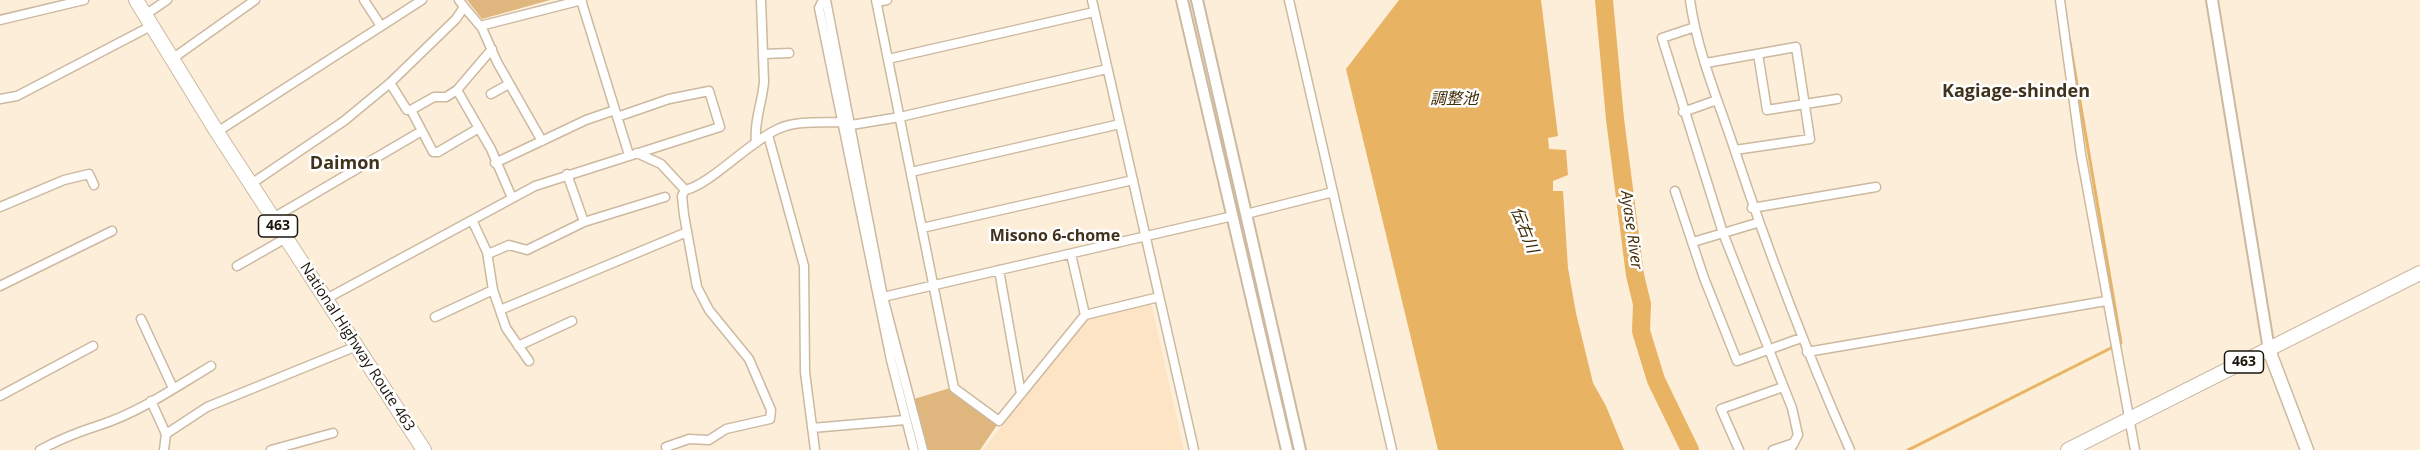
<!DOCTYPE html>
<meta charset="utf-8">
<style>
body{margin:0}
canvas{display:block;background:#fdeed9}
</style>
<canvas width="2420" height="450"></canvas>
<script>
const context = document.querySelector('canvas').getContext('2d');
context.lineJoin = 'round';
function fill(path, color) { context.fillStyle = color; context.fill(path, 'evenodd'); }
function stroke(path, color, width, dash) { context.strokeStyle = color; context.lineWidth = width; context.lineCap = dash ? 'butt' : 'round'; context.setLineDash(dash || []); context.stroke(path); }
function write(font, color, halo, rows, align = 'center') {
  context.font = font + ' "Open Sans","Noto Sans JP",sans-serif'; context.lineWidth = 5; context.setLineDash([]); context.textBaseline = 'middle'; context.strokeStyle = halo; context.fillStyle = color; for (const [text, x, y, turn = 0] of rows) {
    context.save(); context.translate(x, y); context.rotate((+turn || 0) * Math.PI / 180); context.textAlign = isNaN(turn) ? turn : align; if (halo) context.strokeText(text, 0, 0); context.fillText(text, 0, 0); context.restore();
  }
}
fill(new Path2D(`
 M1151,304L1184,450H983L1086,319Z`), '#fde4c4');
fill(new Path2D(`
 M467,0H550L482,19Z
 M950,388L997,425L980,450H927L914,399Z`), '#dfb77e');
fill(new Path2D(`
 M1399,0H1541L1558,136L1548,138L1549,149L1566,150L1568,175L1553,181V191H1563L1568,268L1576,313L1593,383L1606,406L1624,450H1438L1346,69Z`), '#e9b364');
stroke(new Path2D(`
 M1908,450L2121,343L2069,37`), '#e9b364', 3);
stroke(new Path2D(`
 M1604,0L1615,119L1635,275L1642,304L1641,331L1656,380L1690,450`), '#e9b364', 18);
const minor = new Path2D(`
 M364,0L381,26
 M581,0L629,155
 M823,0L819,8L891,360L914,450
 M826,0L883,297L923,450
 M876,0L954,388L999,421L1085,315L1159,297
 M1092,0L1194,450
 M1289,0L1392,450
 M1690,0C1697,51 1718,100 1734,148C1768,251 1806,351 1850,450
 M2060,0L2081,154L2135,450
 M877,2L887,0
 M464,7L482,28
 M145,15L167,0
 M0,20L84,0
 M1695,27L1662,38L1723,233L1792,408L1798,435L1790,450
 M764,54L789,53
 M1758,54L1767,110L1837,99
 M172,59L255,0
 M888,59L1094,12
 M1706,63L1796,47L1810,139L1735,150
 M390,83L407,110H411L434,97H446L457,90L492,49
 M457,90L491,149L512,198
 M491,94L509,84
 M0,99L17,96L151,26
 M411,110L433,152H438L479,128
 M1683,112L1717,100
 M851,125L900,117L1107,69
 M217,132L422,0
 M768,135L804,266L805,372L815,450
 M542,141L497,62L482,28L484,25L582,0
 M756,143C754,120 762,104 764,82L761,0
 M637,153L661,164L685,190C710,185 750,141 778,129C798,120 822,123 843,122
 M495,163L586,120L615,110
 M911,172L1120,124
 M567,174L584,222
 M251,184L344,121L390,83L456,19L464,7L459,0
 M1675,191L1704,278L1737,361L1801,338
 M0,207L64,180L89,174L94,185
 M1752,208L1876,187
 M1246,214L1333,192
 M273,218L420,132
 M472,220L487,252L493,290L506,328L529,361
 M922,228L1133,180
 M1693,242L1757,223
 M488,254L509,245L527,250L584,222L665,197
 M1071,254L1085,315
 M237,266L286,238
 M999,270L1021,394
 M0,286L112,231
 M883,297L1233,216
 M326,299L535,186L720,127L709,91L669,99L617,117
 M500,310L687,232
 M435,317L493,290
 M141,319L173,388
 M518,346L572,321
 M1807,352L2106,301
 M0,396L93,346
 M151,401L166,434
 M812,428L905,420
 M666,447L689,439L709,440L726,429L770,419L771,410L749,359L709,310L697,287L684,215L682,196L685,190
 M40,450C60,439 78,432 100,425C138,413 176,387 211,366
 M164,450L166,434L207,407L357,346
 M271,450L333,433
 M1739,450L1721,409L1783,387
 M1773,450L1794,443`);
const tertiary = new Path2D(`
 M1182,0L1287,450
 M1197,0L1300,450
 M2212,0L2269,350`);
const secondary = new Path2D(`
 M2269,350L2307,450`);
const trunk = new Path2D(`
 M136,0L217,132L424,450
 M2068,450L2420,273`);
stroke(minor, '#ccb9a0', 11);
stroke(tertiary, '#ccb9a0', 14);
stroke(secondary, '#ccb9a0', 15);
stroke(trunk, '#ccb9a0', 16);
stroke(minor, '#fff', 8);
stroke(tertiary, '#fff', 10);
stroke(secondary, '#fff', 12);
stroke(trunk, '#fff', 14);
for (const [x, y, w] of [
 [278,226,39],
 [2244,362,39]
]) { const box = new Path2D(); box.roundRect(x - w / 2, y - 11, w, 22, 4.5); context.fillStyle = '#fff'; context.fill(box); stroke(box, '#1b140b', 1.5); }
write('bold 14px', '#1b140b', null, [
 ["463",278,226],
 ["463",2244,362]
]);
write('15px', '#1b140b', '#fff', [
 ["National Highway Route 463",357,347,57]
]);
write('italic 16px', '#412c08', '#fff', [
 ["調整池",1454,99],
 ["伝右川",1524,230,68],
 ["Ayase River",1631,230,82]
]);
write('bold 16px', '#41321c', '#fff', [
 ["Misono 6-chome",1055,236]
]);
write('bold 18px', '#41321c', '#fff', [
 ["Kagiage-shinden",2016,92],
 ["Daimon",345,164]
]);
</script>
